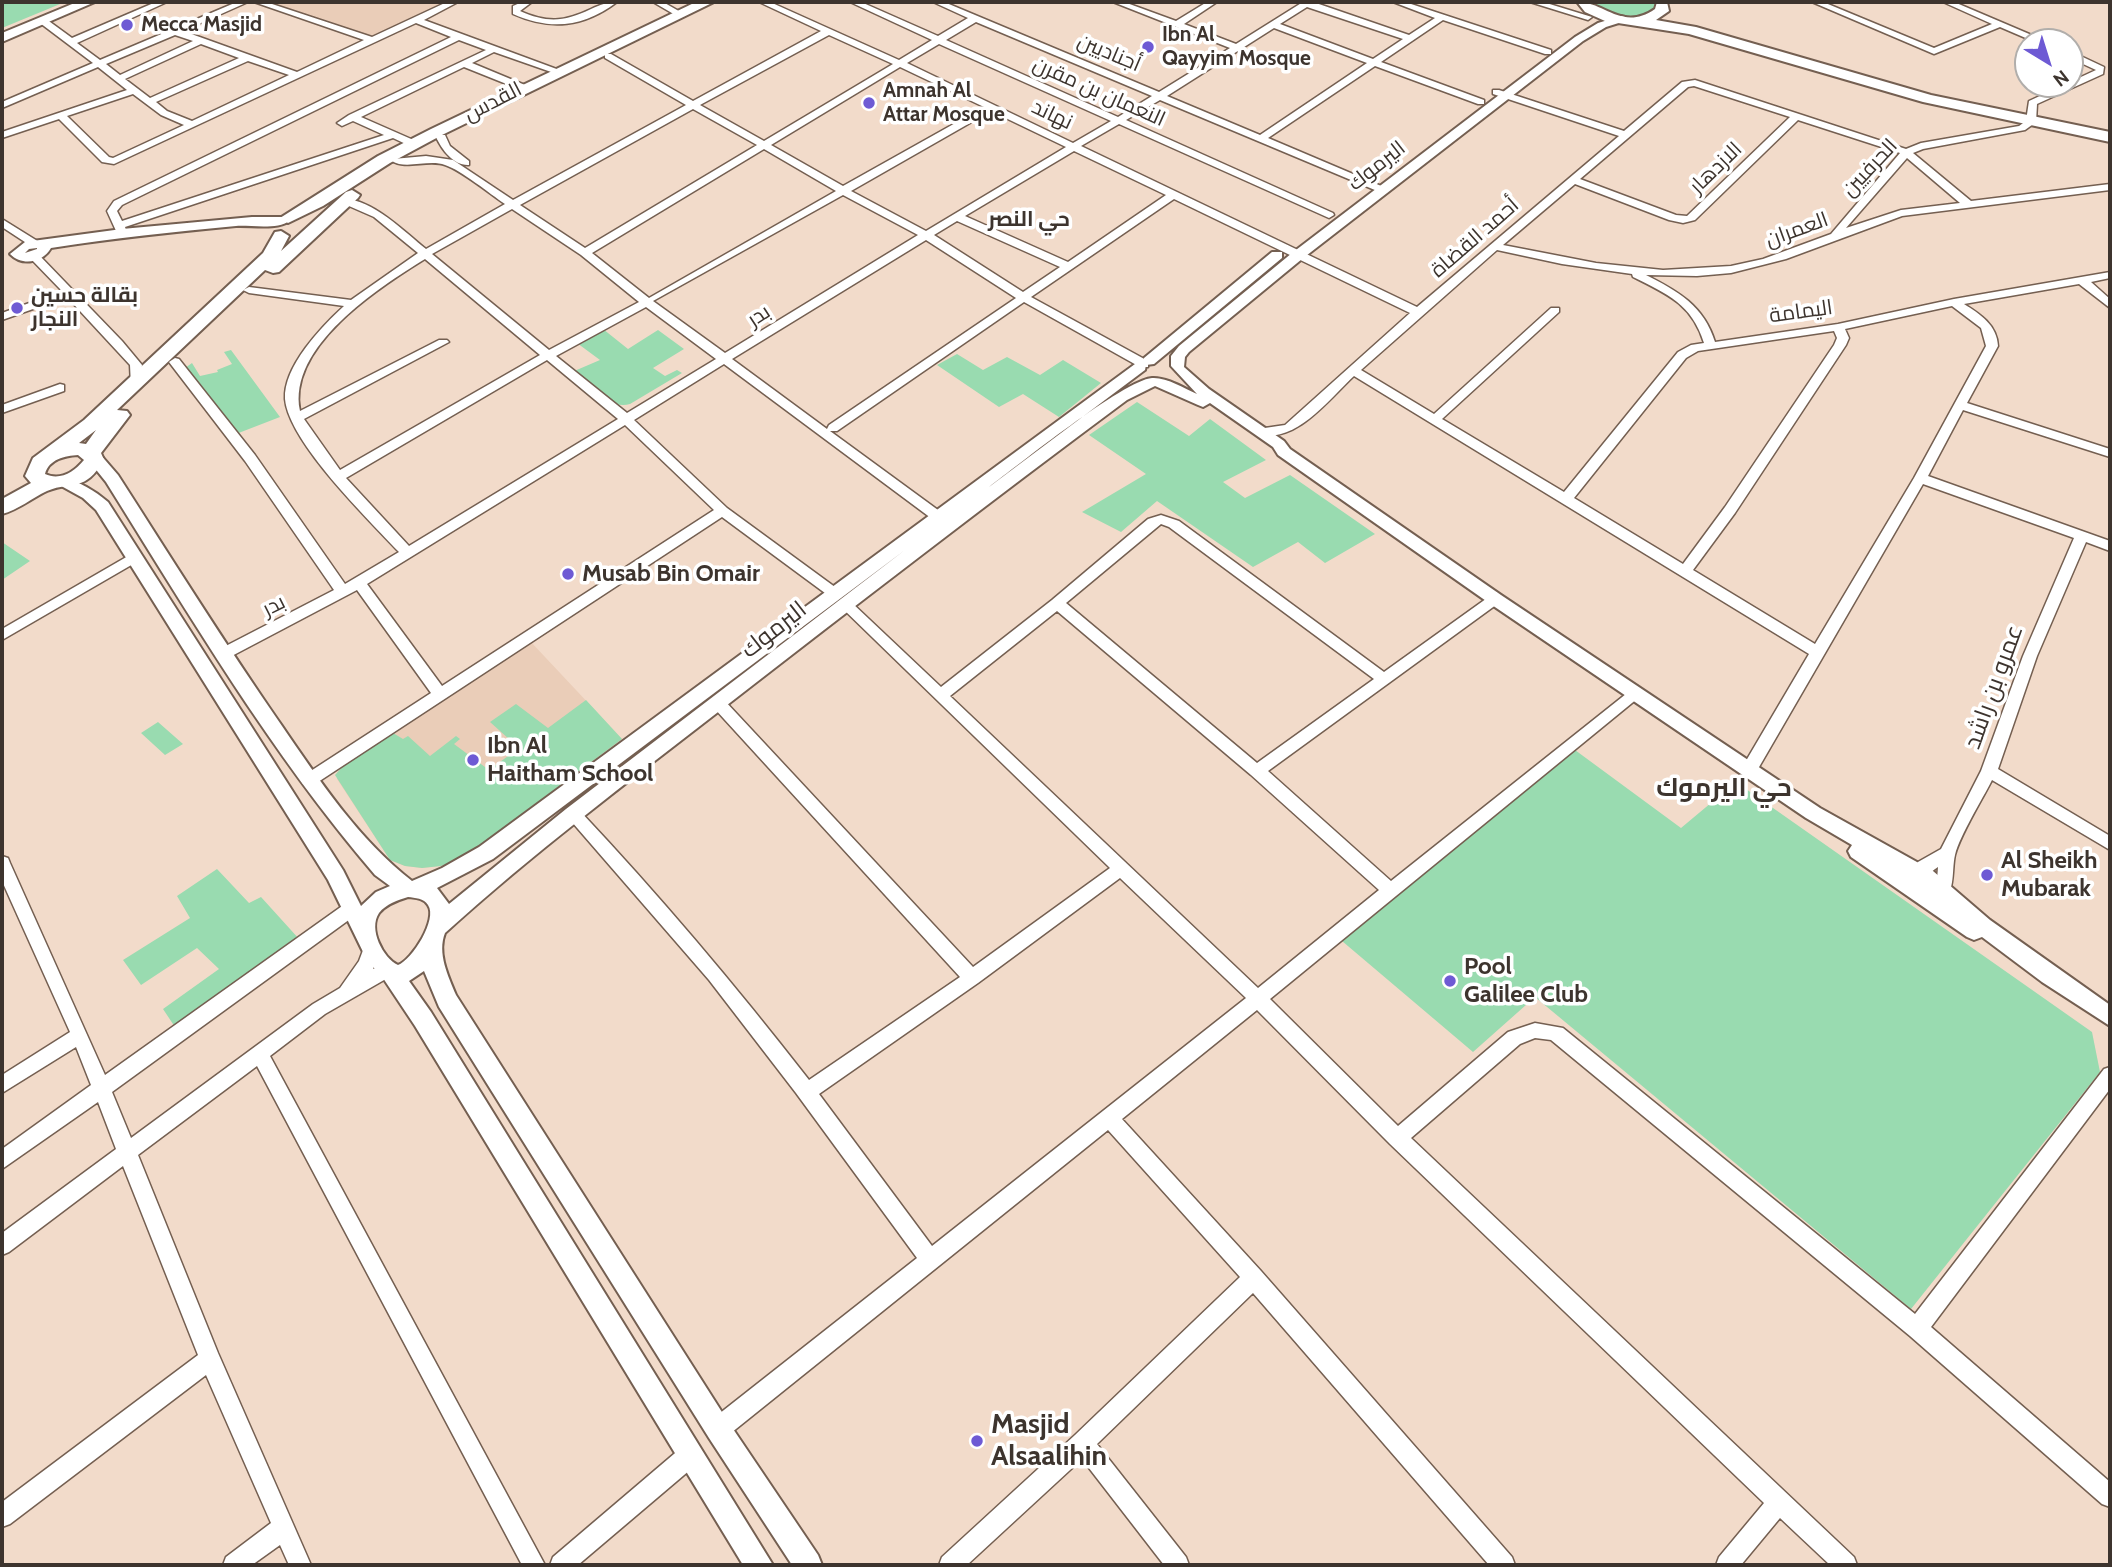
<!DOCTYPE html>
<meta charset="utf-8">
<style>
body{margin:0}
#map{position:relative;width:2112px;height:1567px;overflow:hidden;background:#f2dbca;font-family:Cabin,sans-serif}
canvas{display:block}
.frame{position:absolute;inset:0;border:4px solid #3d342e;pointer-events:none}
.north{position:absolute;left:2014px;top:28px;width:70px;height:70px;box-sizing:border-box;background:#fff;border:2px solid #b1aeab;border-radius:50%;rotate:142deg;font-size:19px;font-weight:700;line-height:28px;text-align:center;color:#3d342e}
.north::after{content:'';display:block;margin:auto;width:24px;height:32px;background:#6e5ad4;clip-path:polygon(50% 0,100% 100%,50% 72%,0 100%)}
</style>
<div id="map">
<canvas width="2112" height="1567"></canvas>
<div class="frame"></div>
<div class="north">N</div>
</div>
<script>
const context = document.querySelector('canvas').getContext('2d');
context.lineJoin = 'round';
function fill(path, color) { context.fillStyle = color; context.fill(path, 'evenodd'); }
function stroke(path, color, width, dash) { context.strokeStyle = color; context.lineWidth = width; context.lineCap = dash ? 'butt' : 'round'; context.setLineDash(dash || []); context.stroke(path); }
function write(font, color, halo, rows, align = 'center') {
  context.font = font + ' Cabin,Cairo,sans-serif'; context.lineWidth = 7; context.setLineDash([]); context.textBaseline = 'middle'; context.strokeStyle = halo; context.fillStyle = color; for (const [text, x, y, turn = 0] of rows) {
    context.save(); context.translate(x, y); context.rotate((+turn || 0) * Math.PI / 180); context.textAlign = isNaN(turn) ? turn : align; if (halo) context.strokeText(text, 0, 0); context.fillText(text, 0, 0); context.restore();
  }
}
fill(new Path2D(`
 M262,2H448L376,35L367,36Z
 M530,641L622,739L463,858L441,866L422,868L405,866L390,860L337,779V772Z`), '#eacdb8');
fill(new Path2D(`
 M2,2H65L2,28Z
 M1592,2H1654L1658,8C1632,24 1622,18 1595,7Z
 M603,329L628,349L658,330L684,349L653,368L665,376L677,370L682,373L630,404C608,410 587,385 572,372L600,360L577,343Z
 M231,350L280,417L236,434L185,368L192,363L200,376L218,372L217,370L232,364L224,352Z
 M957,354L983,370L1007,357L1040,375L1063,360L1101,383L1059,417L1023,394L999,407L937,365Z
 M1137,402L1189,436L1210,419L1266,460L1223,482L1245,498L1290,475L1375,534L1325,563L1298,542L1253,567L1157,501L1121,532L1082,512L1146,474L1089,435Z
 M2,542L30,561L2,580Z
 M586,700L622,739L463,858L441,866L422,868L405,866L390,860L335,775L344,765L393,733L403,739L408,736L430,756L456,736L460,739L454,744L489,770L519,748L490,722L516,704L548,728Z
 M158,722L183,744L165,755L141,733Z
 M1575,750L1681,828L1736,782L2092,1032L2100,1072L1911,1309L1535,997L1473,1052L1342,941Z
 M217,869L249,903L261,897L300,940L177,1030L163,1009L219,969L197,948L141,985L123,960L190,918L177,896Z`), '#99dbb0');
const minor = new Path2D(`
 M156,2H167L77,43L100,60L237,2H248L183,31L297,72L364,40L254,2H266L372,37L447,2H458L424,20L562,71L554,73L494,52L472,63L525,85V89H519L464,67L361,117L418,142V146H410L393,138L125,227L127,233L122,236L117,233L107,211L114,201L451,37L416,23L114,164L102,162L59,119L2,138V132L127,90L98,67L2,108V102L93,63L40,23V19H46L72,38ZM175,35L193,41L120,75L106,64ZM459,40L486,50L349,115L337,123L342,126L353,121L384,135L122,221L117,211L122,205ZM201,44L239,58L150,98L125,79ZM248,61L289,75L192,121L167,111L156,102ZM133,94L161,115L184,125L113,158L109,157L67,116Z
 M522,2H532L520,11C547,23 564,22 591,9C600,5 607,2 617,2C584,27 551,31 513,14V6Z
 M653,2H663L684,14L677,16Z
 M759,2H770L899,60L932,40L850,2H861L938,36L968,18L933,2H944L1159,92L1230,48L1113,2H1124L1176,21L1207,2H1217L1184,24L1236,44L1303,2H1313L1409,35L1435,18L1393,2H1405L1551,50V54H1545L1443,20L1381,62L1484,100V104H1478L1375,66L1268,138L1386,188V192L1382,193L1160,100L1126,120L1333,213L1334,215L1329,218L1119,124L1081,146L1417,307L1619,136L1493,94V90H1499L1624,131L1682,82L1695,80L1906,149L1921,143L2019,126L2026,121L2029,101L2096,70L2070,58V51L2104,67L2103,74L2037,104L2036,122L2025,130L1923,149L1913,153L1971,201L2110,184V190L1902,216L1786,259L1731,273L1697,276L1646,275C1678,291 1704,306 1715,342L1838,324L1954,299L2110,272V278L2091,282L2110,299V308L2079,284L1964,304C1980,314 1997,325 1998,346L1967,403L2110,449V457L1963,410L1928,476L2110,541V551L2086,542L2037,656L1998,769L2110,836V850L1992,780C1982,800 1960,835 1955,855C1951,872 1957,897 1936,904L1930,902L1928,897L1937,880L1938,867C1927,874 1917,889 1903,885L1901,880L1918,862L1941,849L1981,771L2023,656L2074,538L1923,484L1755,774H1743L1741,770L1743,766L1809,654L1354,376C1328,400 1297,443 1258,435V429L1285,425L1410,313L1174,199L1031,297L1148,361V367H1140L1024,302L837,431H830L953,521V527H943L724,364L634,420L727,508L839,590L841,593L839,596H829L722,517L315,784H303L301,780L303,776L431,693L357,590L228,658H218L216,654L218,650L334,590L245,461L169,362L175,358L179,359L255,455L345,584L399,552C367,518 289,442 285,399C283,367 322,326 344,306L249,293L243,290L249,287L351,300L418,253L374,217L342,203V199C370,197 405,232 426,249L505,204C490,194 461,170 445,165C429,159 405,170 392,161L393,159L426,156L453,160L513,200L686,105L605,58V54H611L693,101L821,31ZM1307,7L1403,39L1373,59L1280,24ZM976,22L1152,96L1118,117L946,40ZM1274,28L1367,63L1260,135L1167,96ZM829,35L893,64L764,141L700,105ZM939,44L1111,121L1073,143L907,63ZM900,67L984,107L843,186L771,145ZM1694,86L1790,117L1687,216L1676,215L1580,179L1688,87ZM693,109L757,145L585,248L520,205ZM991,111L1066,147L926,231L851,191ZM1798,120L1900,153L1831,234L1763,259L1731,266L1663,270L1596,263L1503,245L1575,184L1669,220L1683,223L1695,220ZM764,149L836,191L649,298L592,253ZM1074,151L1166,195L1068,262L965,216ZM1907,158L1960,203L1901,210L1846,228ZM843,195L918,235L725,353L653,301ZM512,209L581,255L639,302L549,350L432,254ZM957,221L1060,267L1023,292L934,235ZM926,240L1016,298L829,425L827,429L732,359ZM1497,250L1562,264L1632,274L1633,277C1667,294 1692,304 1704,343L1691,345L1678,352L1564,492L1442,419L1559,312V308H1551L1434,414L1361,370ZM425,259L540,355L340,470L304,419L449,342L447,340H439L300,411C287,347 378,288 425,259ZM1952,306L1981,328L1986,346L1914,478L1815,644L1693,570L1735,513L1846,345L1849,338L1845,329ZM646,307L716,359L627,413L556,356ZM1834,331L1837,338L1834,345L1725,507L1683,564L1574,498L1686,358L1698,351ZM547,360L618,419L409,546L346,478ZM625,425L714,510L442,686L367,584Z
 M1530,2H1543L1592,17L1588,20Z
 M1812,2H1823L1934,48L1992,24L1943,2H1954L2048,42H2035L2000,27L1934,54Z
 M437,135H445L450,146L469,161V165C454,166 442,150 436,137Z
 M2,219L39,242V246H31L2,227Z
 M30,254H38L122,341L142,365L139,386H131L130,365L67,297L2,320V313L62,291L30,258Z
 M60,384L64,385V391L2,413V405Z
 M1161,515L1179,521L1384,672L1490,596H1500L1502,599L1500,602L1268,771L1391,881L1631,690L1636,689L1643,694L1270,999L1398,1126L1508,1032L1535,1023L1563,1028L1915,1314L2104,1069L2110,1067V1089L1931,1327L2110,1482V1507L2102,1504L1910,1336L1551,1040L1535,1038L1520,1044L1411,1138L1854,1557L1857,1565H1830L1780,1518L1741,1565H1716L1719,1557L1764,1503L1390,1144L1257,1010L1122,1119L1261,1271L1512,1557L1515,1565H1489L1253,1293L1097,1444L1186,1557L1189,1565H1164L1082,1459L967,1565H939L942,1557L1075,1435L1240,1277L1108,1130L726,1437L718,1440L710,1437L707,1429L710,1421L917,1258L796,1093L709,980L565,814L567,810H579C660,896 736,986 809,1080L960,977L714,708L711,704L714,700H724L973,967L1110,868L839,605L841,602H851L941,687L1052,600L1148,519ZM1161,524L1169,527L1374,679L1257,763L1066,603ZM1057,611L1251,775L1379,890L1258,988L950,696ZM1120,878L1246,998L932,1246L819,1094L978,983Z
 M135,552L140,554L142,557L140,560L2,640V629Z
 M2,856L8,858L10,863L105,1075L345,904L351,902L357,904L359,909L357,914L112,1092L131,1138L313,1004L340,988L359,961L365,945L371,943L377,945L380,950L373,969L385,964L391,966L394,971L391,976L325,1014L270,1056L545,1565H522L257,1066L138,1155L218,1353L311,1565H289L280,1545L252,1565H223L226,1557L271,1523L206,1375L10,1524L2,1527V1502L198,1355L123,1166L9,1252L2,1255V1233L116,1149L98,1102L2,1169V1149L91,1085L76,1047L2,1093V1075L70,1032L2,881Z
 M689,1445L697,1448L700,1456L697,1464L578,1565H550L553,1557L681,1448Z`);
const tertiary = new Path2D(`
 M1621,16L1625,17V21L1606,27L1583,41L1302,259L1189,352L1185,357L1184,367L1209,389L1284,441L1290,449L1501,595L1820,808L1933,871L1990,920L2110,1005V1026L2042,982L1982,937L1974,940L1967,937L1851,857L1848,851L1852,845L1806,818L1489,603L1278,455L1273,447L1210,403L1203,407L1198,405L1155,386L1127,400C991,501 856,605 722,709C628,782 533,853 445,933C437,953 448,976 456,995L727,1420L818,1555L822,1565H792L709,1438L439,1007L424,971L409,981L431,1012L773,1565H743L415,1026L383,978L367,960L328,880L96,510L83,498L54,482L62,477C80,482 94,490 108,502L343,870L361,906L376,892L390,886L375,875C271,754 190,616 106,482L85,456L87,453H99L118,475C172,559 225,644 282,726C319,780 359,840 412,881L442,868L479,847L1135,364L1143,363L1144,358L1272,252H1282V258L1154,364L1146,365L1145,370L989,487C1017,466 1124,380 1152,378C1166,377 1184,388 1197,394L1171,366V356L1179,346L1292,253L1575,37L1598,23ZM905,550L566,809L449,904L437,888L493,859ZM408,897C415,898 424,898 428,905C438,919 412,960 398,965C383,958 368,929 379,913C386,904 398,900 408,897Z
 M252,217H282L289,221C278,230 250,225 236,226C174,232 113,238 51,248C43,262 23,267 10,254L25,242L122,229ZM29,249L37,248V249L25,253Z`);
const primary = new Path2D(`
 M77,2H95L2,42V33Z
 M696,2H714L442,135L390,163L323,206L288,223L280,218L378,156L431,129Z
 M1577,2C1604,1 1622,32 1655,9L1657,2H1667L1669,11L1656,20L1696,27L1931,95L2110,132V142L1923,102L1689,34L1605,21L1585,12Z
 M352,190L360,195L358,198L279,272L273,273L265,270L117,410L127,411L130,415L101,453L104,460C84,493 74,480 47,491C32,498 18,510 2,514V499L31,483L25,476L33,458L84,420L263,253L275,232L281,231L289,236L281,251L346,192ZM96,430L86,444L79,443ZM78,455L84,460C74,472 60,481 45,474C49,459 65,456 78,455Z`);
stroke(minor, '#745f51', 3);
stroke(tertiary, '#745f51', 4);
stroke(primary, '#745f51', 4);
fill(minor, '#fff');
fill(tertiary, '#fff');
fill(primary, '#fff');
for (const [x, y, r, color] of [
 [127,25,7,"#6e5ad4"],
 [1148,47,7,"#6e5ad4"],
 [869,103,7,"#6e5ad4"],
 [17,308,7,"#6e5ad4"],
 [568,574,7,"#6e5ad4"],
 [473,760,7,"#6e5ad4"],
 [1987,875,7,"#6e5ad4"],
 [1450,981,7,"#6e5ad4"],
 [977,1441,7,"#6e5ad4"]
]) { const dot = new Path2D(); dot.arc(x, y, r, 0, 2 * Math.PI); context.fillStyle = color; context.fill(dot); stroke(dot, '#fff', 2.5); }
write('bold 21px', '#3d342e', '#fff', [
 ["Mecca Masjid",141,25],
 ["Ibn Al",1162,35],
 ["Qayyim Mosque",1162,59],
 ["Amnah Al",883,91],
 ["Attar Mosque",883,115],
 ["بقالة حسين",31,296],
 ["النجار",31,320]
], 'left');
write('21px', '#3d342e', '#fff', [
 ["أجناديين",1109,53,23],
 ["النعمان بن مقرن",1099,92,24],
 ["القدس",493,102,-27],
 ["نهاند",1052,115,25],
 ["اليرموك",1377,166,-38],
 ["الازدهار",1716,168,-44],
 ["الحرفيين",1870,168,-47],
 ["العمران",1797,230,-20],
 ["أحمد القضاة",1475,238,-41],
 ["اليمامة",1801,312,-8],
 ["بدر",759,316,-33],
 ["بدر",274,606,-27]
]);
write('bold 21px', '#3d342e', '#fff', [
 ["حي النصر",1029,220]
]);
write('bold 24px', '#3d342e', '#fff', [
 ["Musab Bin Omair",582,574],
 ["Ibn Al",487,746],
 ["Haitham School",487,774],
 ["Al Sheikh",2001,861],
 ["Mubarak",2001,889],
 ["Pool",1464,967],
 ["Galilee Club",1464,995]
], 'left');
write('24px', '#3d342e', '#fff', [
 ["اليرموك",774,630,-38],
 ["عمرو بن راشد",1994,687,-70]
]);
write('bold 26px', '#3d342e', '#fff', [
 ["حي اليرموك",1724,788]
]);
write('bold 28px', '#3d342e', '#fff', [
 ["Masjid",991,1425],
 ["Alsaalihin",991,1457]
], 'left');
</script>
